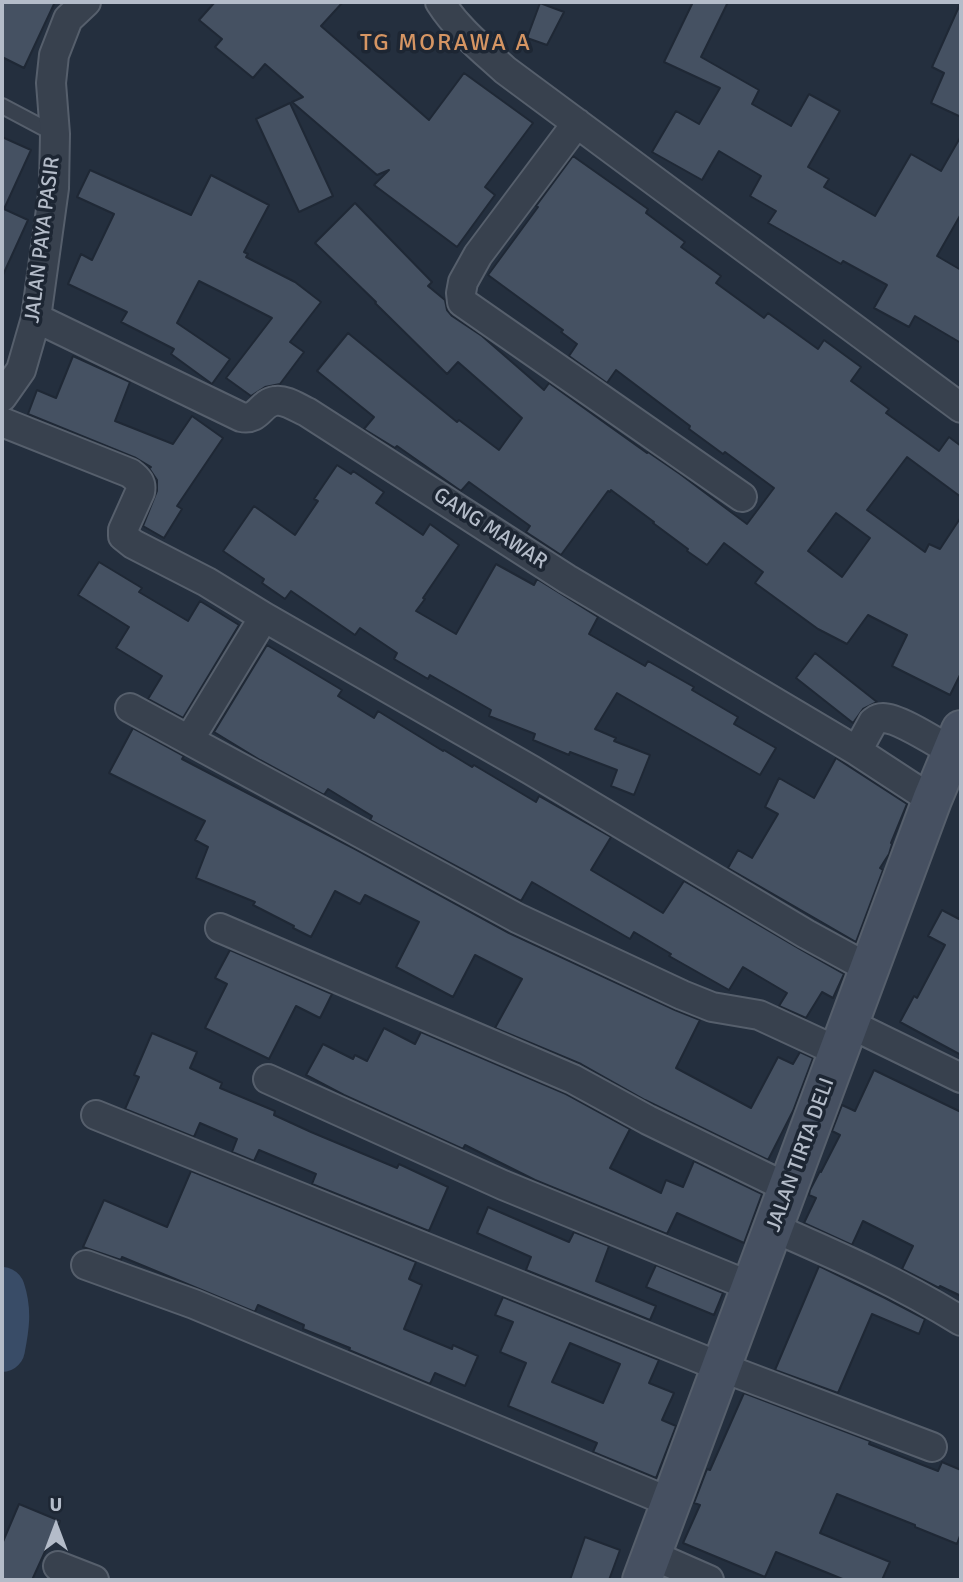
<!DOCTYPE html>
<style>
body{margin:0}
#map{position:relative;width:963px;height:1582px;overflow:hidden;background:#242f3e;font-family:Signika,sans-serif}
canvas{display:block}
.frame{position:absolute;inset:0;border:4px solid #b4bcc9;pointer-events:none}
.north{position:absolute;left:21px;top:1491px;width:70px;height:70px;-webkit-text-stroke:5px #1d2633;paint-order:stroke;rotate:0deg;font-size:19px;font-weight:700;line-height:28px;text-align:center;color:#b4bcc9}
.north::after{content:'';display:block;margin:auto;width:24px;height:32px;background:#b4bcc9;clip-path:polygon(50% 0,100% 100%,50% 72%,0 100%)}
</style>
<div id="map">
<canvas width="963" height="1582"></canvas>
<div class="frame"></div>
<div class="north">U</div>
</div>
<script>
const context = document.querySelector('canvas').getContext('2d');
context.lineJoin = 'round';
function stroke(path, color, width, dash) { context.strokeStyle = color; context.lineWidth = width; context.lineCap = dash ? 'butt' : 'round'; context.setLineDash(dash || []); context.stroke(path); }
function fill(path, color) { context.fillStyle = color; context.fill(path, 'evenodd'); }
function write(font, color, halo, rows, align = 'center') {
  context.font = font + ' Signika,sans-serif'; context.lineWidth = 7; context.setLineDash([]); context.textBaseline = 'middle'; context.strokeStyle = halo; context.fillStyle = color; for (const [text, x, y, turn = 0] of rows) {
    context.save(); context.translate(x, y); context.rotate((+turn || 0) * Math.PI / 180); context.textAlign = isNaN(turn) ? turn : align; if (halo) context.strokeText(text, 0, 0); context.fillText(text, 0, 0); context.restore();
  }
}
stroke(new Path2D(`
 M2,1290C9,1311 6,1328 2,1349`), '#394c67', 46);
const building = new Path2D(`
 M2,2H55L24,68L2,57Z
 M215,2H343L321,26L429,120L464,73L533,123L485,187L495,195L457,247L374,185L389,170L377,175L292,102L303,97L265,64L253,78L215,47L222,39L199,20Z
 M693,2H728L701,57L759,90L752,104L791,126L809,94L840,111L808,167L829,179L824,187L875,216L911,154L941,171L961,136V214L937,256L961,270V343L915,316L909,327L874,308L887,285L843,261L841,264L768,223L776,211L750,196L761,176L719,151L702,180L652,152L676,111L699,124L720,88L664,62Z
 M961,2V117L931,103L944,73L932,67Z
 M540,3L564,12L547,45L527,38Z
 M290,103L333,196L299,212L256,119Z
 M2,137L31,150L4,209L28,220L2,277Z
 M573,156L648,209L646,213L685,242L681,247L721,276L716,283L764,318L768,313L818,349L824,340L861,367L851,381L889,409L886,413L939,451L949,437L961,446V497L907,457L867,510L925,552L929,544L940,549L961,517V673L950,695L892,666L907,635L868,615L847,644L818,629L755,583L763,572L724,543L707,565L687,551L688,549L653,523L654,522L611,490L610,492L608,491L561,555L526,532L530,526L469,482L461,491L397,446L395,448L364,429L374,417L317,371L348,333L457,422L459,420L499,450L522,418L458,362L447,374L375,303L376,302L315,243L355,203L432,282L428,286L445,300L447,310L452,316L482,336L544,390L549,383L647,453L648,452L680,474L747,524L774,488L725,452L723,454L689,429L690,426L616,370L607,383L569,356L577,344L561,332L563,330L488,275L538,207L536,206ZM836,513L870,538L842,577L808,551Z
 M90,170L191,215L211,175L269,205L244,252L248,254L246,257L295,282L321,302L290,342L304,352L280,384L265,387L251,396L226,378L272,318L227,295L199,281L177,323L230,359L212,384L171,354L174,349L121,322L127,312L68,284L81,254L92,260L114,214L77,197Z
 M73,356L130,382L115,421L173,444L192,416L223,438L177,506L182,509L164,538L143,526L157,491V480L149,468L151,467L136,458L28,414L37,390L56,398Z
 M337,465L351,474L353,471L384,492L376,503L423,535L430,524L459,545L423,598L425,599L416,611L456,634L496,564L534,585L537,579L598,617L589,634L645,666L648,661L694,687L692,690L738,717L734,724L776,748L760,775L617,693L595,729L616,738L614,741L650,755L634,795L611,786L617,770L570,752L569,755L533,740L535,734L489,716L491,710L430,675L428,679L394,659L397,653L360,628L355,635L291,591L285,599L262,583L264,579L223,551L254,506L295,535L318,501L314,499Z
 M99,562L142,588L139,592L188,621L200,601L239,625L183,718L148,699L162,676L116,648L129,627L78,595Z
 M267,645L342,690L338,696L374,718L378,711L443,751L444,750L472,767L474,765L536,802L539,796L611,837L591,870L663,913L684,881L798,948L844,974L833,998L822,992L806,1018L779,1006L787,993L743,967L729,990L669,956L671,954L634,932L630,939L532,882L521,901L370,820L372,816L328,789L324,795L260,760L214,732Z
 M815,653L877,702L863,709L853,723L796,678Z
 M133,728L184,756L182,759L355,849L509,933L675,1010L700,1020L676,1068L751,1108L778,1057L793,1064L800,1052L813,1058L793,1111L768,1160L645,1100L581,1064L495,1028L522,979L475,955L453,997L396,967L419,922L365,895L360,904L335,891L311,937L293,928L294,926L253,905L255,902L196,878L208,847L195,840L205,821L109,773Z
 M836,758L907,804L891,843L892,844L889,854L880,868L883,870L856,942L728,868L738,850L752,858L778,814L765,807L779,778L814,798Z
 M942,910L959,919L961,915V1055L900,1022L914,996L917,998L945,945L928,936Z
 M230,950L332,994L320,1018L296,1006L269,1059L205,1028L227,984L215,978Z
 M384,1028L415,1044L421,1032L566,1094L630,1129L610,1168L661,1193L666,1180L683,1187L694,1161L762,1194L744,1243L677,1213L667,1234L535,1180L465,1145L463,1149L344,1095L306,1075L323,1044L353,1059L355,1055L367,1061Z
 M152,1033L197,1052L190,1068L222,1083L220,1088L275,1111L274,1115L311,1132L397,1168L399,1164L448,1187L429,1231L312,1184L316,1174L259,1150L254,1161L232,1152L237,1139L200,1123L194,1137L125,1109L139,1077L134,1075Z
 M874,1070L961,1112V1296L940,1286L939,1288L902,1269L913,1246L863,1221L852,1245L804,1223L816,1198L809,1195L810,1190L820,1171L821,1172L840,1135L832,1131L842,1105L855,1111Z
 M191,1171L416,1262L409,1279L422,1285L404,1329L452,1349L453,1345L478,1356L465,1386L435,1373L430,1384L349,1350L350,1348L303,1329L304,1325L258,1305L255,1312L122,1257L121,1260L83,1247L104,1200L167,1227Z
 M488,1207L569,1242L574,1232L609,1246L596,1281L656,1306L650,1320L526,1270L531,1257L477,1233Z
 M656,1265L723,1293L714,1315L646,1287Z
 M819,1266L885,1298L925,1319L919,1334L872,1314L838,1393L775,1370Z
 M503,1297L659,1360L649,1383L674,1393L662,1420L676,1426L656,1478L593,1452L597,1443L508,1406L526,1363L500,1352L513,1322L495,1315ZM570,1343L620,1364L603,1403L552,1382Z
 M744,1393L870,1441L869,1444L938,1471L942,1462L961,1470V1533L957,1544L915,1527V1525L837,1494L820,1533L890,1562L882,1580H845L776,1552L765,1577L683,1543L700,1505L694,1503L707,1469L710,1470Z
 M19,1504L60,1521L50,1545H48L32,1580H2V1544Z
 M585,1537L620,1550L609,1580H570Z`);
fill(building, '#455162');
stroke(building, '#1f2835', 2);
const lane = new Path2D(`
 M2,106L55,134`);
const street = new Path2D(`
 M440,2C457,29 482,49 505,70L961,408
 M577,123L478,255L463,282L461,293L462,302L742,497
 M36,318L241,417C259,421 260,403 275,401C285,399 298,408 307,412L567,579L857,751L932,800
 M2,397L21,370L36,318L54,188L55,134L51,83L54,55L68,19L86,2
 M2,422L130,473C138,479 142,483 140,492L123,530V536L133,544L207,582L264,617L531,770L806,934L870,969
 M130,708L517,918L682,995L712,1007L759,1015L839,1052
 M189,740L264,617
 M857,751L873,722C877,719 877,718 883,718C899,718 937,743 953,752
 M220,928L573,1079L648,1120L788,1188
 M850,1024L961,1078
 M268,1079L503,1185L750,1286
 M96,1115L721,1367L932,1447
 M774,1228C838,1256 902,1284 961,1321
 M86,1265L194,1304L672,1503
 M652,1555L709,1580
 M58,1566L94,1580`);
const secondary = new Path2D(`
 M642,1580L932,800L961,730`);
stroke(lane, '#565f6c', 18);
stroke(street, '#565f6c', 32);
stroke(secondary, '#565f6c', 42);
stroke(lane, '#38414e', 14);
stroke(street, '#38414e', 28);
stroke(secondary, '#465061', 38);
write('21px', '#b4bcc9', '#1d2633', [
 ["JALAN PAYA PASIR",43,240,-83],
 ["GANG MAWAR",490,529,33],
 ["JALAN TIRTA DELI",801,1155,-70]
]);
context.letterSpacing = '2px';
write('24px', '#d59563', '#1d2633', [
 ["TG MORAWA A",446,44]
]);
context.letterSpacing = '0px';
</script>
